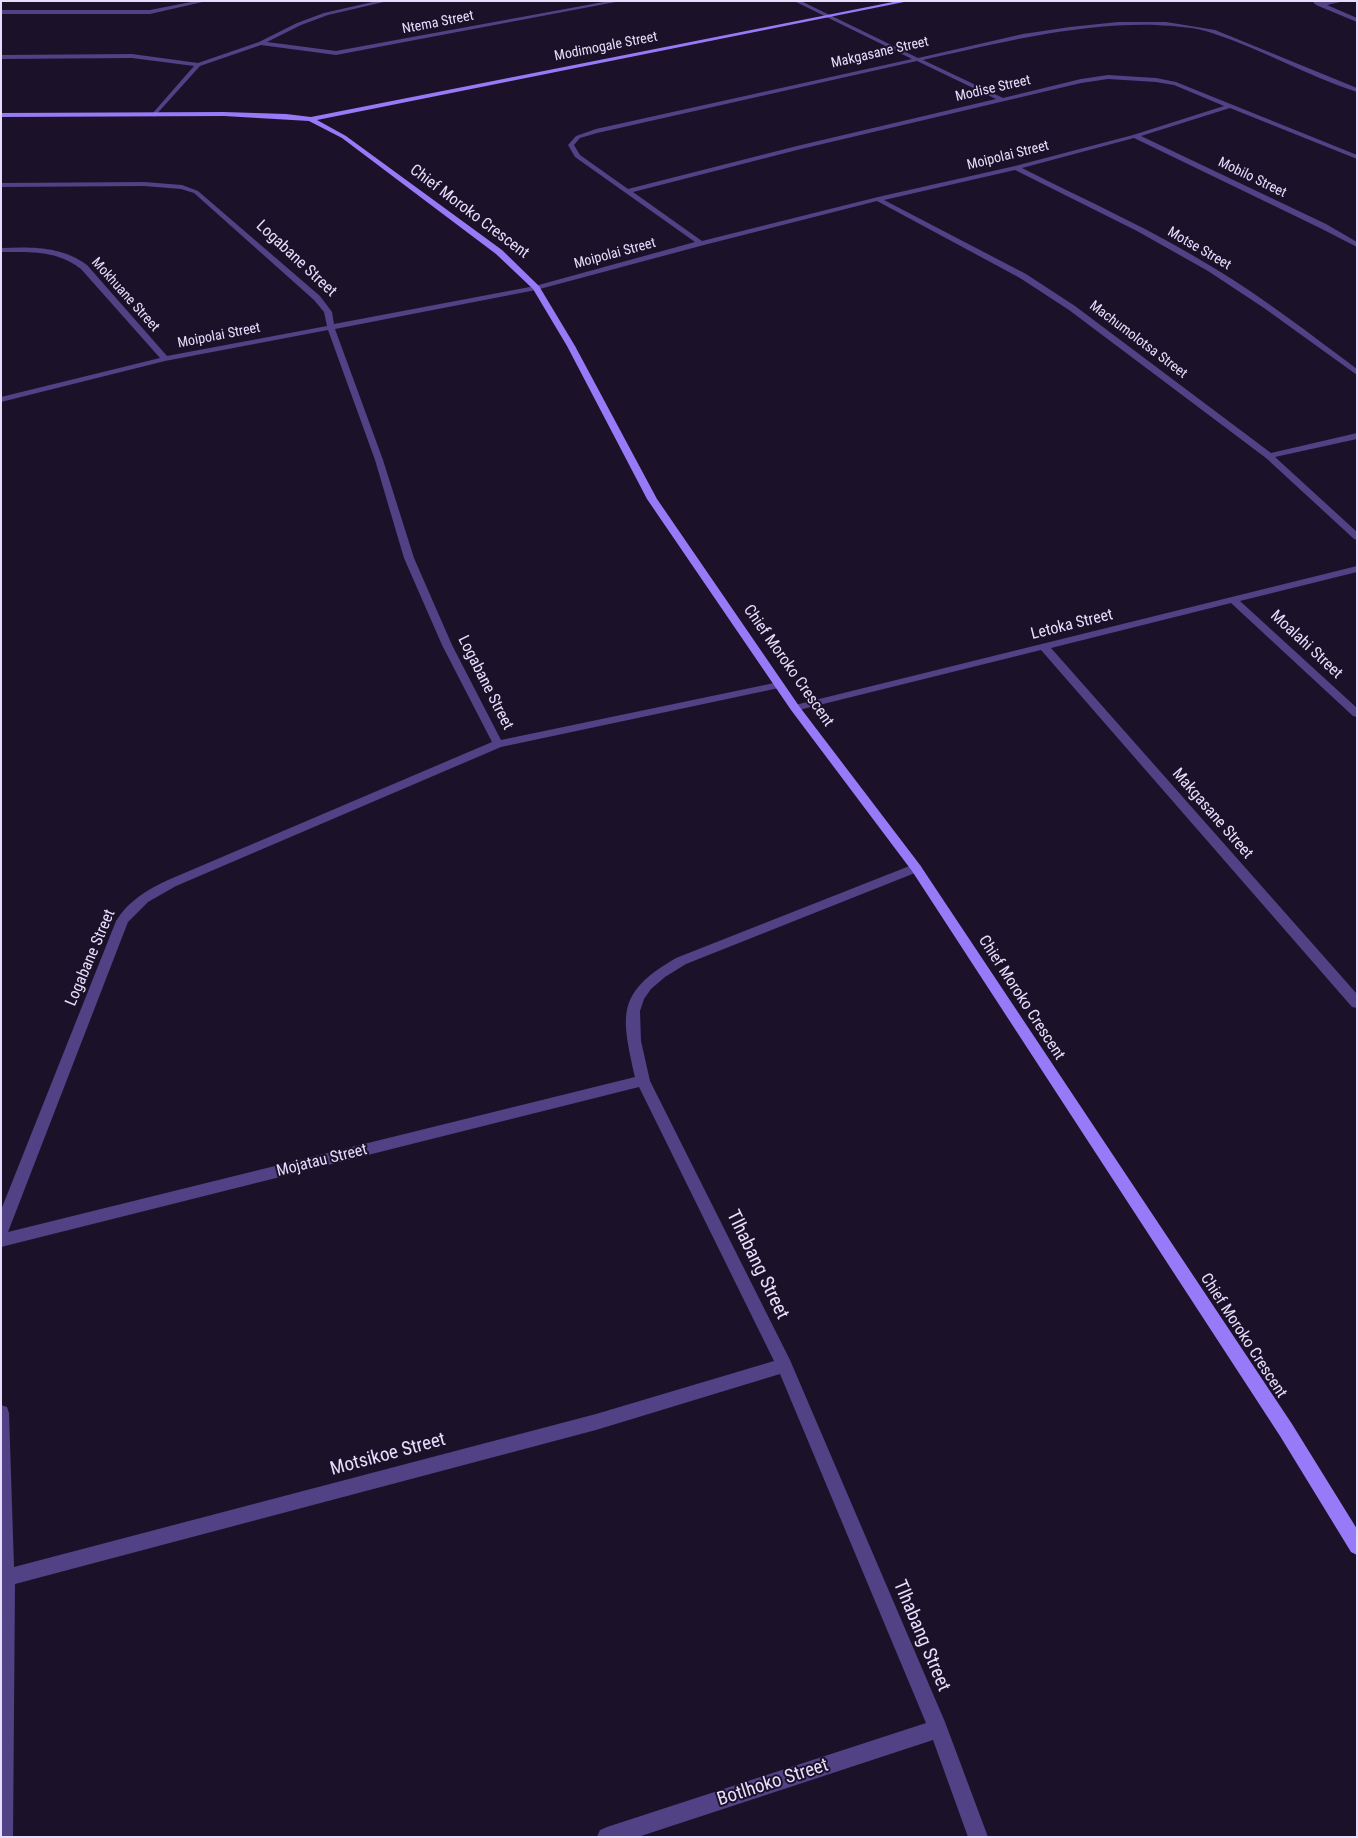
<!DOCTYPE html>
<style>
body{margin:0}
#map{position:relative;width:1358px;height:1838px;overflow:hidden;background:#1b1229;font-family:"Roboto Condensed",sans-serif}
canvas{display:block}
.frame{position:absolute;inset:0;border:2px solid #e7ddfd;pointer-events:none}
</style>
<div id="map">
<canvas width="1358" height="1838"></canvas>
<div class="frame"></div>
</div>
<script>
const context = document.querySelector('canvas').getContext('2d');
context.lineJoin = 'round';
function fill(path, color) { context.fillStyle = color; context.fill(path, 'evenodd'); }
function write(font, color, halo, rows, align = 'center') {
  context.font = font + ' "Roboto Condensed",sans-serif'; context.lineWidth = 4; context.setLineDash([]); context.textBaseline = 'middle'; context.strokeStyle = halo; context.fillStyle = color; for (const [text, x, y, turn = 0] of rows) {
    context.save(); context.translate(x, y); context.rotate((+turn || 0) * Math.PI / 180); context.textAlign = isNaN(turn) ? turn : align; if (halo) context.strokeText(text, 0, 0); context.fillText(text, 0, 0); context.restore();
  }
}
fill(new Path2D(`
 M196,1H207L150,14H1V10H150Z
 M377,1H388L328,15L301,25L267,42L336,51L609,1H621L336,55L261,45L200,66L154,117L152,114L194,66L132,58L1,59V55L132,54L198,63L259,42L297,23L324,13Z
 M794,1H801L918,58L1023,34L1070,27L1118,22H1166L1215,30L1357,88V92C1307,76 1262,49 1212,33C1195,27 1174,26 1156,25C1077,23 1000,43 923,60L1003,98L1081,79L1108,75L1156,78L1176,82L1357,155V159L1230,108L1141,136L1326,224L1357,242V247L1320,228L1134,138L1022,168C1087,201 1153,230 1214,268C1264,298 1310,334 1357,369V375L1264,308L1208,271L1137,231L1015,170L884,200L1026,274L1075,306L1271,453L1357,433V439L1275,457L1357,532V540L1354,539L1266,458L1069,310L1020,278L877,201L704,245L536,290L335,329L383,460L414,558L452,645L501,740L779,682L784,685L779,688L501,747L176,886L148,902L128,922L8,1232L635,1077C621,1014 616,993 676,958L912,865H920L922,868L920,871L686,964L665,977L651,989L644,999L640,1011L641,1041L650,1081L790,1360L945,1722L988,1837H968L933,1740L638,1837H597L600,1830L607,1827L926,1723L780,1374L596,1430L15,1584L13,1837H1V1405L7,1407L9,1413L14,1567L596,1414L774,1361L639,1087L1,1247V1210L116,921C128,901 147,890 168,880L492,742L442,645L404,558L375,460L328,330L165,361L1,402V397L160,358L81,269C57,250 30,252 1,252V248C32,247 61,246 87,265L167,356L327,326L324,312L314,300L194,193L181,189L144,186L1,187V183L144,182L182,185L198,191L320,296L332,312L334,324L535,286L695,242L575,157L568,145L576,136L596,129L912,59ZM917,61L996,99L797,146L628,189L580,155L574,145L580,138L597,133ZM1108,79L1156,82L1174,85L1224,106L1133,135L1015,166L878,197L702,241L633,192L797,150L1081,83Z
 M1312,1H1345L1327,5L1357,18V22L1316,5Z
 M1357,566V572L1240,601L1357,708V717L1353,716L1231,603L1051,648L1357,994V1008L1352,1007L1041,650L795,711L790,708L795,705Z`), '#514185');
fill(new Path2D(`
 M898,1H909L317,120L346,136L502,250L539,286L575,346L657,499L799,706L920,865L1292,1424L1357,1529V1555L1351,1552L1280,1436L912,871L791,710L647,499L567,346L533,289L496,254L342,138L309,121L224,116L1,117V113L224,112L286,114L311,117Z`), '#967af7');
write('14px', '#e7ddfd', '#1b1229', [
 ["Ntema Street",438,23,-11],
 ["Modimogale Street",606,47,-11],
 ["Makgasane Street",880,53,-13],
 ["Modise Street",993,89,-13],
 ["Moipolai Street",1008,156,-14],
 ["Mobilo Street",1252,178,26],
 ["Motse Street",1199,249,30],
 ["Moipolai Street",615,254,-15],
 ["Mokhuane Street",125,295,48],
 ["Moipolai Street",219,336,-11],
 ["Machumolotsa Street",1138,340,37]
]);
write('16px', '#e7ddfd', '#1b1229', [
 ["Chief Moroko Crescent",469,212,37],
 ["Logabane Street",296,259,43],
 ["Letoka Street",1072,625,-14],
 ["Moalahi Street",1306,645,43],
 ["Chief Moroko Crescent",788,666,55],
 ["Logabane Street",485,683,63],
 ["Makgasane Street",1212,814,49],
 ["Logabane Street",91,958,-67],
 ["Chief Moroko Crescent",1021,998,57],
 ["Mojatau Street",322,1161,-14],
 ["Chief Moroko Crescent",1243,1336,57]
]);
write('19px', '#e7ddfd', '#1b1229', [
 ["Tlhabang Street",757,1265,64],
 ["Motsikoe Street",388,1455,-15],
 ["Tlhabang Street",921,1636,67],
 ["Botlhoko Street",773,1783,-18]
]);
</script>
